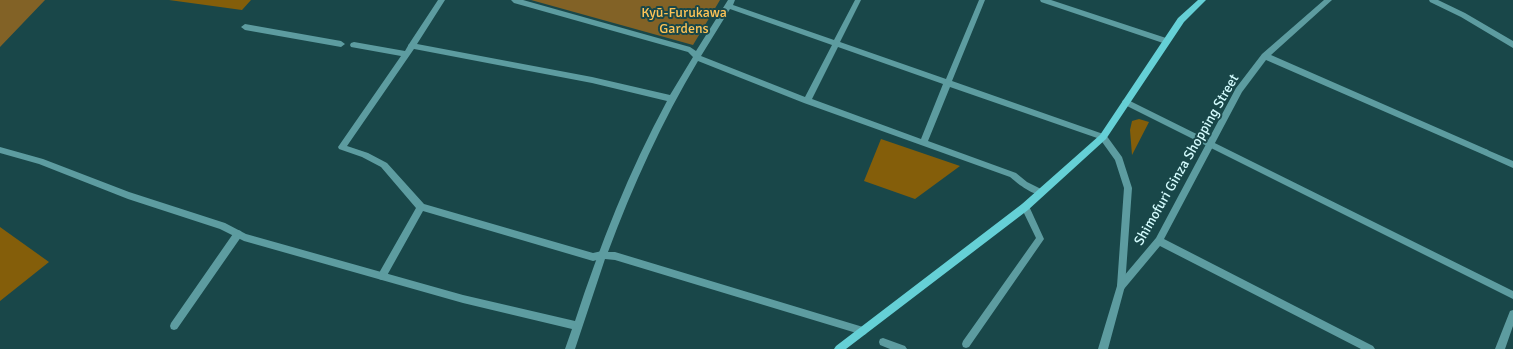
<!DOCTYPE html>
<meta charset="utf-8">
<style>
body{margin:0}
canvas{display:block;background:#194749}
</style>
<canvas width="1513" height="349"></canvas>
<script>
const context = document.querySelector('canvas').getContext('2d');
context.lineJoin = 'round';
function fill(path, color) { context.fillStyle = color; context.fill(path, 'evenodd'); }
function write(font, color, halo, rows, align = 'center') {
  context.font = font + ' Signika,sans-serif'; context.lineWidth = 4; context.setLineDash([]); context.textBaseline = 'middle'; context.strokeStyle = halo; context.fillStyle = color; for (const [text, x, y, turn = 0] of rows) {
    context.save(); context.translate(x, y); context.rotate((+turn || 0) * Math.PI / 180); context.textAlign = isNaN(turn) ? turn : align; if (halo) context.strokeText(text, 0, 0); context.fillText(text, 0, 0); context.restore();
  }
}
fill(new Path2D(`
 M169,0H251L242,10Z
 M1139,119L1149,122L1132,155L1130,130L1132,121Z
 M881,139L960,166L915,199L864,181Z
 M0,227L49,262L0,301Z`), '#845e0a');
fill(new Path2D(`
 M0,0H45L0,47Z
 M531,0H720L693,45Z`), '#826226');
fill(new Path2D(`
 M1324,0H1332L1271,55L1488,150L1489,152L1488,154H1482L1266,60L1242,92L1164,239L1373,346L1375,349H1361L1160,246L1124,289L1121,290L1118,289L1117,286L1118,283L1156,238L1236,88L1262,54Z
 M1429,0H1438L1465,13L1513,41V48L1461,17L1430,2Z
 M245,24L341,41L345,44L341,47L245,30L241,27Z
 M354,42L405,51L409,44H415L416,46L347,146L368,153L387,163L424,204L593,253L602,251L605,252L606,255L605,258L593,261L423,211L385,279L382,280L379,279L378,276L379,273L416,208L381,167L362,157L339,149L338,147L401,56L351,47L350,45L351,43Z
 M1025,203L1028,204L1044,239L969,347L966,348L963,347L962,344L963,341L1036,238L1021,207L1022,204Z
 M238,230L241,231L242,234L241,237L177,329L174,330L171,329L170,326L171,323L235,231Z
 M883,338L905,346L907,349H890L880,345L879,342L880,339Z`), '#5d9ca0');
fill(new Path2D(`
 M438,0H445L417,44L592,77L670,95L693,57L688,52L514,3L511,0H523L690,47L696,51L728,0H735L733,5L834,40L855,0H861L840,42L946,79L979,0H985L952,81L1106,135L1122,157L1132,188L1125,286L1108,349H1098L1117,286L1124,188L1115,160L1100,139L950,87L928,141L1016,173L1027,182L1043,190L1044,192L1043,194C1034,197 1017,183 1010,177L804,103L698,61C662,121 633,185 608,252H615L863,327L866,328L867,331L866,334L863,335L615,260L605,259L575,349H565L572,329L463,303L244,241L220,229L128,199L39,164L0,153V147L43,159L129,192L225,223L246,234L463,295L575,321C600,245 629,171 667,101L592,83L409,48L408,46L409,44ZM730,9L832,45L805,97L701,56ZM838,47L943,84L921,139L812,99Z
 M1040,0H1051L1169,39L1170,41L1166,44L1041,2Z
 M1126,99L1513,291V299L1123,104L1122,102L1123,100Z
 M1485,149L1513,161V168L1482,154L1481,152L1482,150Z
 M1513,310V326L1505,349H1495L1510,311Z`), '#5d9ca0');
fill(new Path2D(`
 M1198,0H1206L1184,22L1106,139L1028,210L846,349H834L836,346L1022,204L1100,135L1178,18Z`), '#65d0d6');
write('14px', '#fdc357', '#194749', [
 ["Kyū-Furukawa",684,13],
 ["Gardens",684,29]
]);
write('14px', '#d3fbfd', '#194749', [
 ["Shimofuri Ginza Shopping Street",1187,160,-60]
]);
</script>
